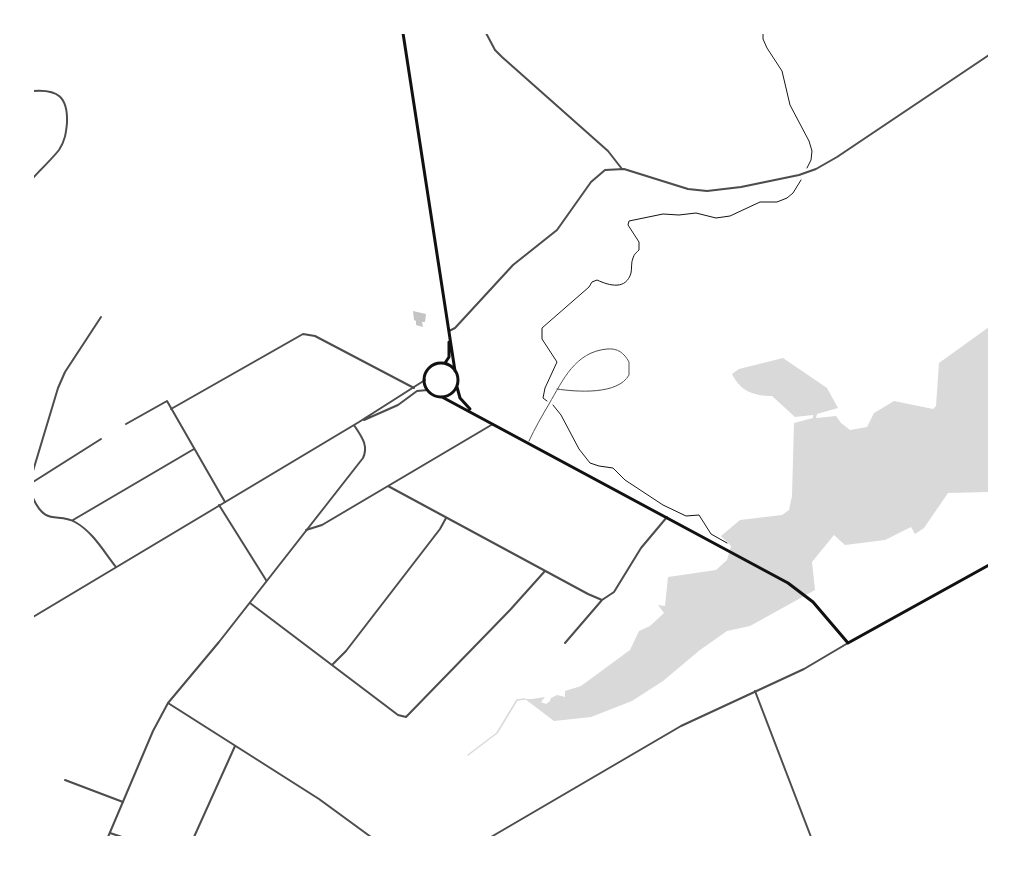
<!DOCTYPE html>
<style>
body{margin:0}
#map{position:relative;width:1022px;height:870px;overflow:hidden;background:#fff;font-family:Roboto,sans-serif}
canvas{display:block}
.frame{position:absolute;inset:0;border:34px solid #fff;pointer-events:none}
</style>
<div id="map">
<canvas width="1022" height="870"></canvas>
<div class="frame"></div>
</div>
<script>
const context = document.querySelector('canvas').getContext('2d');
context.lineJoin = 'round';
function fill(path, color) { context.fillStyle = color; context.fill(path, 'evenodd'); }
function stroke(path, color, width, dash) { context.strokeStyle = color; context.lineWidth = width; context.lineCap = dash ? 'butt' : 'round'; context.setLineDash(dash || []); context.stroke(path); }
fill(new Path2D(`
 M989,327V492L948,493L924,528L915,534L911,527L885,540L845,545L834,535L812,562L815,590L750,626L727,631L700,650L663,681L632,701L591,717L554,721L525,699H532L545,697L541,702L546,704L550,701L551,698L557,695L565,697V691L581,686L630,650L639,631L650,626L664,613L658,605L665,606L668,577L716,570L727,560L731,546L721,536L740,520L782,515L789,510L792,496L794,423L813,418V415L795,417L772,396C754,396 740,391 732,374L739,369L783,358L827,388L838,408L817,414L816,418L836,416L841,423L850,430L867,427L874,413L894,401L933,409L936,406L939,363Z`), '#d9d9d9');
stroke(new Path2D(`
 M468,755L497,733L517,700L525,699`), '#d9d9d9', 1.5);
fill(new Path2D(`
 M413,311L426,314L425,322H422L423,327L416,325V321L414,320Z`), '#c4c4c4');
stroke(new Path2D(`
 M763,33V39L767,48L782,71L790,105L809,141L812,151L811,160L807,168
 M547,401L543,398L545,388L557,362L542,339V328L589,287L592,282L597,280C610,286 626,290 631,273C632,268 631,262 633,258C634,254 637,252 639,250V242L628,225L629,221L663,214L679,215L696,213L716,218L730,216L760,202H777L787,198L793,193L801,180
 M553,405L561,415L579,449L590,463L599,466L613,468L625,480L663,505L686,516L699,515L711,534L727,543`), '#111', 1);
stroke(new Path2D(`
 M529,441C535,428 542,416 549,404C563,380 575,352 607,349C618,348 624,353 629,362V375C618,395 577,392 557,389`), '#4c4c4c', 1);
stroke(new Path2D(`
 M486,33L495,50L502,57L608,151L622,169
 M33,91C58,89 68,97 67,123C66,133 65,141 59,150C51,160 41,169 33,178
 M449,331L455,328L513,265L557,230L591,182L605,170L624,169L688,189L707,191L741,187L799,175L816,169L837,157L989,55
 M171,409L303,334L315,336L414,388
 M126,424L167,401L225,502
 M33,471L58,388L65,372L101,317
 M33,482L101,439
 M388,486L588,594L602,600
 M33,498C46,527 58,512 75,522C93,532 104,552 116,567
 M219,505L266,580
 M73,520L194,449
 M306,530L322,525L493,424
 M250,603L398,715L406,717L510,610L545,571
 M565,643L602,600L614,592L641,548L667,517
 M332,665L346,651L440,529L446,518
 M755,691L811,837
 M168,703L319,799L371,837
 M65,780L123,802
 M110,833L122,837
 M194,837L235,746`), '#4c4c4c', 2);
stroke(new Path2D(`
 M364,420L398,405L417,391L428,390
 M33,617L359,422L425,380
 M108,837L153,731L168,703L219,642L363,458C369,445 361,436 354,425
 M491,837L681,726L804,669L848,643`), '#4c4c4c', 2);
stroke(new Path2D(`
 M403,33L455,371
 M445,363L449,357V342
 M424 380a17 17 0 1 1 34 0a17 17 0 1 1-34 0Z
 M457,387L460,398L470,409
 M442,397L788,583L813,602L848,643L989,565`), '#111', 3);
</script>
